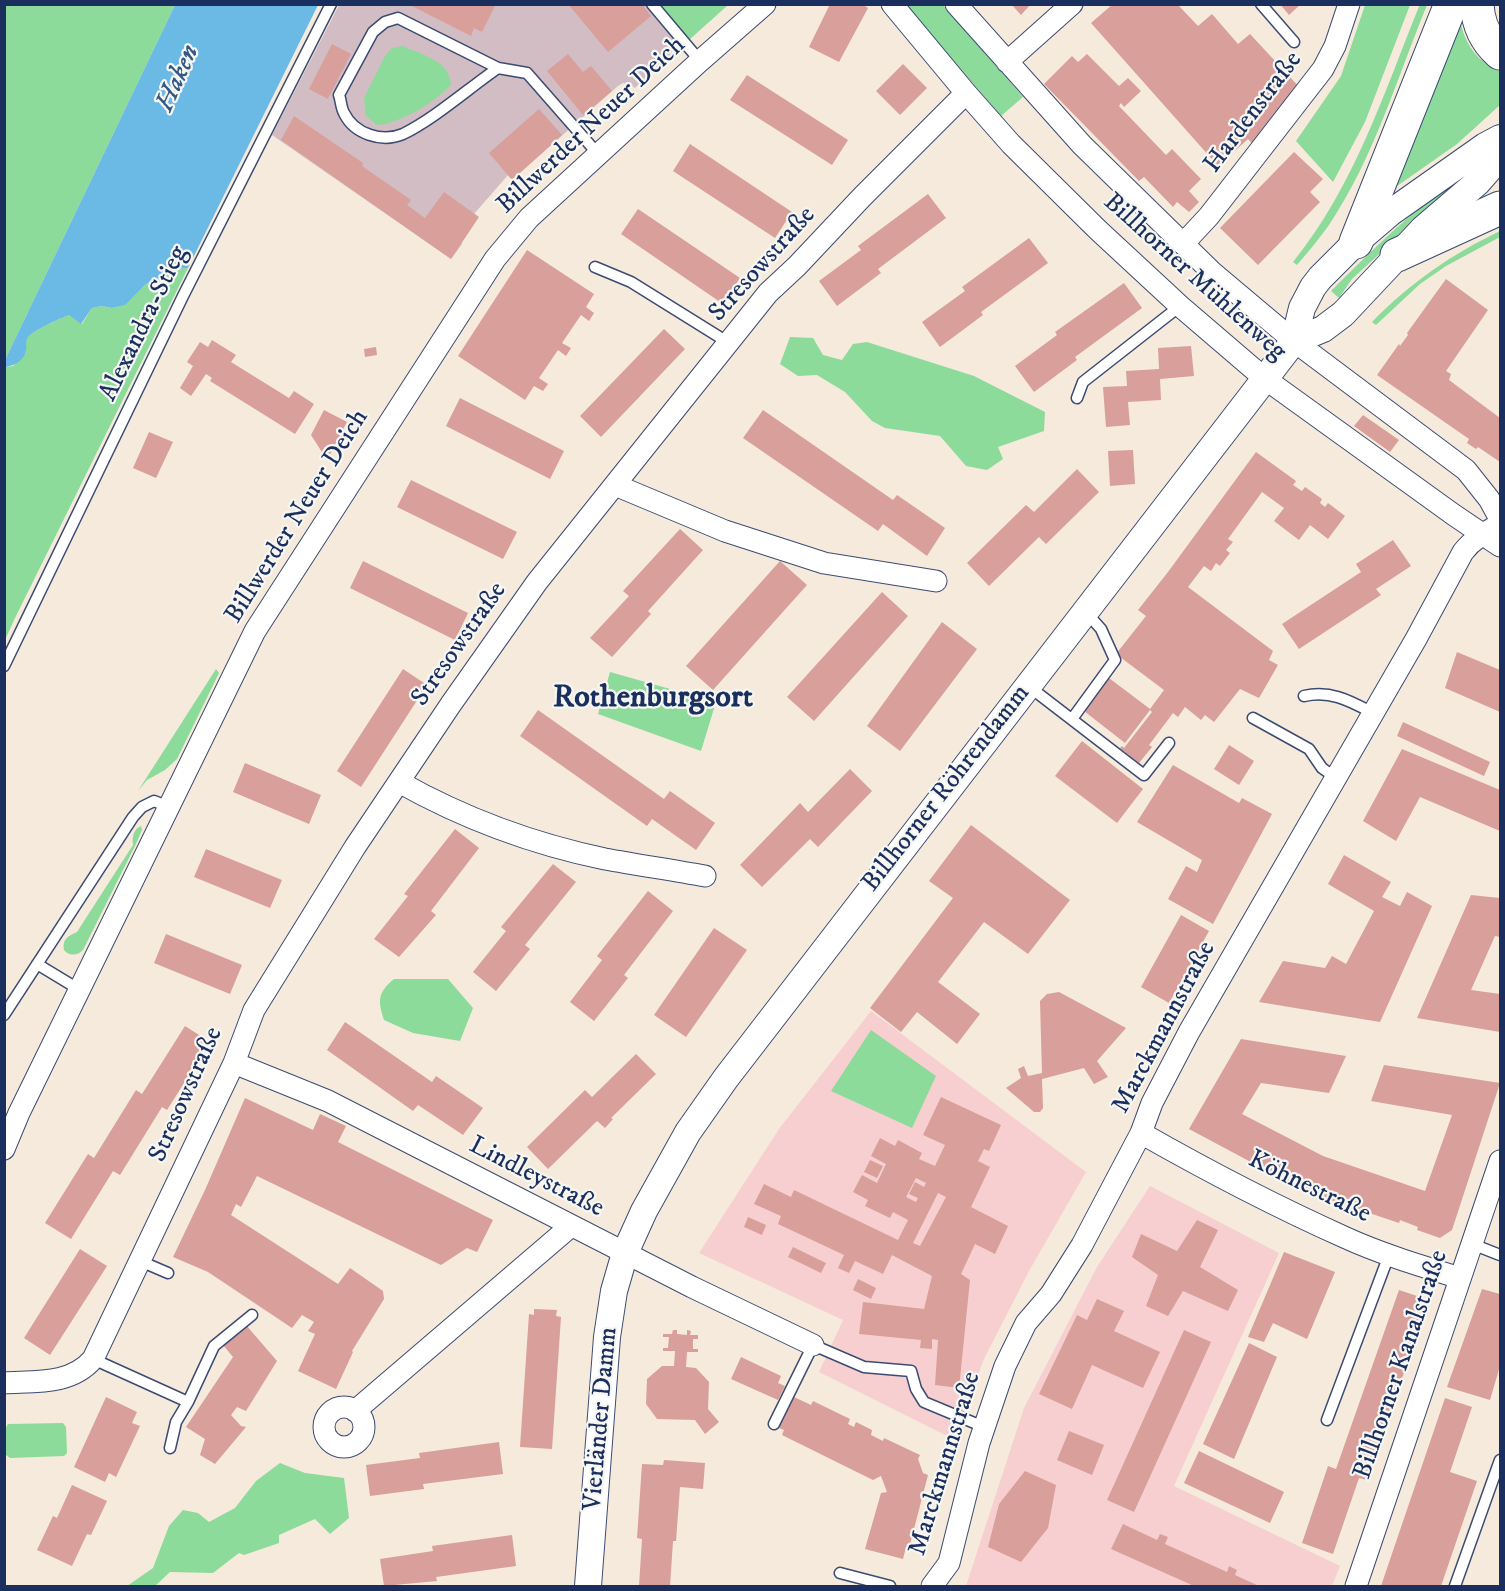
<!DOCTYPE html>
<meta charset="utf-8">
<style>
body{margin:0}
#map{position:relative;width:1505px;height:1591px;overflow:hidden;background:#f5eadb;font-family:"IM FELL DW Pica",serif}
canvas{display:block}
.frame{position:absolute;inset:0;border:6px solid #1b2f5e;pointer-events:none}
</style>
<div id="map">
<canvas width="1505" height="1591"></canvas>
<div class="frame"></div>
</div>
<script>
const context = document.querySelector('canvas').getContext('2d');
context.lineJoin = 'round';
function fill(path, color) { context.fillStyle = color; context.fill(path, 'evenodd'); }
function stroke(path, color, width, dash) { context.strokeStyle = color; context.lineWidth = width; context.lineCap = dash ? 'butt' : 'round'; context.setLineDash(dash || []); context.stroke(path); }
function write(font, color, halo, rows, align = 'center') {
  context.font = font + ' "IM FELL DW Pica",serif'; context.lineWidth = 4.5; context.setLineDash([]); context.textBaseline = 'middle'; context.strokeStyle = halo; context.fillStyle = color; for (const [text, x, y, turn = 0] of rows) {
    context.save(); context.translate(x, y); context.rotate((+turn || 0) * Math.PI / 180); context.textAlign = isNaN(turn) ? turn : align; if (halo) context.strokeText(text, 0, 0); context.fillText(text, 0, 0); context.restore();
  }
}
fill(new Path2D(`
 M871,1011L1086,1172L1029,1271L984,1359L953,1439L819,1372L843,1320L699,1253L779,1129Z
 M1150,1186L1279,1253L1174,1486L1340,1566L1332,1586H966L1024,1408L1097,1267Z`), '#f7cfd0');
fill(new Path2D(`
 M339,5H645L680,46L635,88L629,84L623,83L618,86L512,180L508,175L474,214L461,242L462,244L451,259L272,135Z`), '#d2bdc5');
fill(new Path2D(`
 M1420,4L1427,5C1397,78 1374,158 1329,225C1319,239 1308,252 1297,265L1293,262C1355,185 1383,95 1420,4Z
 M4,5H175L5,360H4Z
 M660,5H728L689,40Z
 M906,5H943L1023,97L1001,116Z
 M1365,5H1410L1365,122L1333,182L1296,141L1341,76Z
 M1460,19C1464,44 1478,62 1500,71V105L1457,144L1390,191Z
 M403,46C422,55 449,60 451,84C438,101 399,124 377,125L366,116L364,98L385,56L392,48Z
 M1472,169L1352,279L1339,298L1331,291C1359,263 1386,236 1416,211C1434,195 1451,180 1472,169Z
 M1500,231V237L1446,266L1420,284L1376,325L1372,322C1410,283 1452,254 1500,231Z
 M188,268L15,618L5,640V367L13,366L26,352C26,347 25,341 28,336C33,331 61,318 69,315L82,324L92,308L102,306L112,308L124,305L146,284L157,280L174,269Z
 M790,337L813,338L823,355L842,360L853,344L867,342L974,376L1045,412L1044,431L998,447L1003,459L987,470L966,466L940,436L885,428L872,421L845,392L817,375L798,376L780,364Z
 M216,669L219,673L177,759L165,770L147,780L138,791Z
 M610,672L716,702L701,751L598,714Z
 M141,826L142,830L135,846L83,950C77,956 69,956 64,950C62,939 68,936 77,932L133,845C132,838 133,829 141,826Z
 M394,979H448L473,1008L460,1041L413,1033L384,1020C378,1001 377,993 394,979Z
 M871,1030L936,1076L912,1128L831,1091Z
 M63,1423L66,1427L67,1453L64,1456L10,1458L6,1455L5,1429L8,1424Z
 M280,1463L305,1473L344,1478L349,1518L330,1534L315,1519L279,1535V1543L244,1555L239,1553L213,1573L170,1572L155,1586H127L153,1568L169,1526L183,1510L198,1513L209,1522L235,1508L256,1481Z`), '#8cdb9a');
fill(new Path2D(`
 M175,5H318L188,268L174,269L157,280L146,284L125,305L112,308L102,306L92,308L81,324L69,315C61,318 32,331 28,337C25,342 27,346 26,351C24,361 13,366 5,367V360Z`), '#6bb9e5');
fill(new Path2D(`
 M408,4H496L482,32L474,28L471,36Z
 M568,4H642L651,16L608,52Z
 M830,4H862L868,8L839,62L809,47Z
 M1011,4H1031L1021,15Z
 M1113,4H1181L1179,6L1198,26L1212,14L1238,44L1250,34L1302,90L1258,150L1248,139L1218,166L1091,23Z
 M1280,4H1301L1289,15Z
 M332,44L351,54L328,99L309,89Z
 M568,54L583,72L591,66L612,91L583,115L547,71Z
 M1087,54L1119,86L1128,78L1141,91L1124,107L1121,103L1119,106L1166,155L1172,149L1201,179L1189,191L1199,202L1189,212L1177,202L1173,207L1144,177L1139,181L1044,84L1072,56L1078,62Z
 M903,64L927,88L900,115L876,91Z
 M747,75L848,140L832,165L730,100Z
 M539,109L562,135L512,180L489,153Z
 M294,116L363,163L362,166L411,200L407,205L425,218L444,192L479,217L451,259L281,140Z
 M690,144L792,212L775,238L673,171Z
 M1294,152L1323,179L1310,192L1320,202L1258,265L1220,228Z
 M928,194L946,218L878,269L881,273L837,306L819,281L861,250L858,246Z
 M638,209L740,278L723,304L621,234Z
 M1029,238L1048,263L981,312L983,315L940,347L922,322L965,291L962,287Z
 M527,250L594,294L586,307L594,313L589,321L581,315L562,343L571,348L566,356L558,350L539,378L548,384L543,391L534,386L525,400L458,356Z
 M1446,279L1488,310L1446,371L1451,374L1449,380L1500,418V462L1478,447L1476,449L1467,443L1469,439L1377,375L1399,344L1400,346L1408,335L1407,333Z
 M1124,283L1142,308L1075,357L1077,360L1034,392L1015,366L1057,335L1055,332Z
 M664,329L685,349L601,437L580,416Z
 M212,340L236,355L231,362L289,398L294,391L314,404L295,434L210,381L212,378L206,374L191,396L180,388L193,366L187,362L200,342L208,347Z
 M1191,346L1194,376L1160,379L1161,400L1128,402L1130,425L1106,427L1103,387L1127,386L1126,371L1159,369L1158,348Z
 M376,347L377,355L365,357L364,349Z
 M460,398L564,451L550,479L446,426Z
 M324,410L347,422L327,460L311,435Z
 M763,410L893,500L897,495L945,528L927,556L883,524L878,531L743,438Z
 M1363,415L1399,440L1390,452L1354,426Z
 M149,432L173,442L156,478L133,468Z
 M1133,450L1135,484L1110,486L1108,451Z
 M1256,452L1296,481L1293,485L1302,491L1305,487L1322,499L1320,503L1325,507L1328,503L1345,516L1328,539L1310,525L1299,540L1274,521L1284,508L1262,492L1228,539L1233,542L1226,550L1230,553L1220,566L1216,563L1211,571L1204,566L1188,587L1273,651L1269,660L1278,665L1259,698L1240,689L1214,722L1205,715L1201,720L1185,707L1178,717L1173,713L1149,745L1152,747L1139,763L1120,748L1122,746L1124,748L1152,712L1150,710L1125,743L1084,711L1109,678L1150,709L1164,690L1116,654L1146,616L1138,610L1168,572Z
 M1077,469L1099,492L1046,544L1039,537L989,586L967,563L1026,505L1034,512Z
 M411,480L517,532L503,559L397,507Z
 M680,529L703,550L648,611L651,614L612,657L590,638L629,596L623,591Z
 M1393,540L1411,566L1376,589L1381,595L1299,649L1282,624L1361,572L1356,564Z
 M363,561L468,613L455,640L350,588Z
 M780,561L807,585L713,690L686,666Z
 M882,592L908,616L814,721L787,697Z
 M942,622L977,649L900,751L867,726Z
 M1457,652L1500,670V712L1445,688Z
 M403,669L427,685L361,787L337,771Z
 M538,710L664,799L670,791L715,823L696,850L652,819L647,826L520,736Z
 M1403,722L1490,762L1484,776L1397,736Z
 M1082,741L1143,789L1117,823L1055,776Z
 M1229,745L1254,761L1239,785L1214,769Z
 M1402,749L1500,790V831L1420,797L1396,841L1363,821Z
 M245,763L321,795L309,824L233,792Z
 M1173,765L1239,803L1242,798L1272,814L1213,924L1168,899L1186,866L1197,872L1202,860L1137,822Z
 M850,769L872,791L818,847L810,839L762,887L740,865L800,803L808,812Z
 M971,825L1070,900L1028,954L984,922L938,982L980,1014L957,1044L917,1012L901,1032L870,1008L953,898L929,881Z
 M455,829L479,848L431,911L436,915L399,957L374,939L408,896L404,894Z
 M206,849L282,880L270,908L194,877Z
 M1344,855L1391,882L1382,897L1400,906L1407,892L1432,906L1380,1022L1259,1002L1283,961L1325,968L1332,956L1346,964L1374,911L1328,884Z
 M553,864L576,882L525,945L530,949L496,991L473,972L506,931L501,927Z
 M648,891L673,911L624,975L628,978L594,1021L570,1002L602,960L597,956Z
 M1471,895L1500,898V937L1495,936L1471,990L1500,994V1032L1417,1018Z
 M1181,915L1209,931L1169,1003L1141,987Z
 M714,928L747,950L686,1037L654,1015Z
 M166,934L242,965L230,994L154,963Z
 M1059,992L1126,1028L1097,1061L1108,1077L1094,1084L1084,1068L1042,1079L1043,1108L1040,1112H1034L1006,1088L1021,1078L1018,1069L1024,1066L1028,1076L1042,1073L1040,1001L1047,994Z
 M345,1022L432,1082L436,1076L483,1108L463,1135L418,1105L413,1111L327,1050Z
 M185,1026L210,1042L167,1110L162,1107L120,1175L113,1171L71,1239L45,1223L88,1154L94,1158L136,1090L142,1094Z
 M1241,1039L1346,1056L1329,1093L1261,1083L1242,1114L1323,1156L1425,1191L1452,1115L1371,1101L1384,1065L1500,1083L1452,1230L1440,1238L1417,1230L1418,1227L1400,1220L1399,1223L1307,1192L1189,1129Z
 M636,1054L656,1074L611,1118L613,1119L605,1128L597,1121L548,1169L527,1147L585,1090L592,1097Z
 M941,1097L1001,1125L989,1151L984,1149L978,1161L990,1167L971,1207L1008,1226L995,1254L975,1244L961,1274L970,1280L959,1388L935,1385L938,1340L932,1339V1349L920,1348L921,1340L859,1334L863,1302L924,1309L932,1276L892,1255L883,1274L855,1261L849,1273L838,1268L844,1255L778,1224L781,1216L754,1204L764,1184L791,1197L794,1190L898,1240L908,1220L893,1212L890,1218L865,1206L868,1200L853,1192L862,1175L877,1183L886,1164L871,1156L880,1138L895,1146L898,1140L922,1153L919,1159L935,1166L945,1145L923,1135ZM916,1178L926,1183L924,1187L915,1182L909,1194L918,1198L916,1202L906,1197ZM938,1193L946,1197L920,1246L913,1243Z
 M245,1098L313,1130L320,1114L346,1126L338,1142L493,1220L477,1252L467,1248L441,1265L257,1176L241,1207L236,1204L231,1215L338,1284L350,1268L383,1291L384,1299L352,1351L353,1352L336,1389L298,1371L315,1334L308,1331L314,1322L302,1315L292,1328L208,1272L173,1257L205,1190Z
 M870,1160L883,1166L877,1178L864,1172Z
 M748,1217L766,1225L762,1235L744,1227Z
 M1197,1220L1218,1230L1200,1267L1238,1290L1228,1311L1183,1291L1168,1316L1146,1306L1158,1275L1132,1257L1141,1234L1177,1251Z
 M793,1247L826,1263L821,1273L788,1257Z
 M80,1249L107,1266L50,1355L24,1338Z
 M1284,1252L1335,1272L1307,1339L1273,1323L1264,1342L1248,1337Z
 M858,1279L876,1288L871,1299L853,1290Z
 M1482,1289L1500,1294V1366L1490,1400L1447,1387Z
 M1399,1290L1429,1300L1367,1480L1359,1478L1333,1554L1302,1543L1328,1466L1336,1469Z
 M1097,1299L1124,1311L1114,1331L1160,1352L1143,1388L1092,1365L1072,1409L1039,1394L1077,1315L1087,1320Z
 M534,1309L557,1310L556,1316L561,1317L552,1449L520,1447L529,1314L534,1315Z
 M246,1325L277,1361L246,1411L237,1407L231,1415L241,1426L246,1427L215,1464L200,1455L205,1439L186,1427L233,1357L223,1345Z
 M673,1330H677V1334L687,1335V1330L691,1331L690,1335H698V1339H693V1349H698V1352H687L686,1367L696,1368L709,1382L708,1409L719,1422L705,1434L695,1420L657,1419L646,1404L647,1379L662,1366H674L675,1351H663V1348H668L669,1337H663V1334H672Z
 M1184,1330L1211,1342L1134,1512L1107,1500Z
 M1249,1343L1277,1357L1234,1459L1203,1444Z
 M741,1357L781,1376L778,1383L785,1386L778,1400L731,1379Z
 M106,1397L137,1412L132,1423L140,1426L116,1477L109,1473L105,1482L74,1467Z
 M794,1397L811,1405L813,1401L850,1419L848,1424L854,1427L856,1422L872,1430L871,1435L883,1441L884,1438L920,1455L918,1459L923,1473L928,1475L909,1548L906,1547L903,1559L865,1549L881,1493L887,1492L881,1476L873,1480L782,1435L784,1430L779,1428Z
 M1445,1398L1472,1407L1450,1472L1477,1481L1441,1586H1381Z
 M1069,1431L1104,1445L1092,1475L1057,1460Z
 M499,1442L503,1474L423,1484L424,1489L370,1496L366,1465L420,1458L419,1453Z
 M1199,1451L1284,1492L1270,1523L1184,1483Z
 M664,1460L705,1463L703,1489L680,1487L676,1541H673L670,1586H639L642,1539L637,1538L642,1464L663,1465Z
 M1025,1471L1056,1485L1048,1528L1021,1562L988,1547L999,1504Z
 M72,1485L107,1501L91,1535L87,1534L72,1566L37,1550L53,1516L57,1518Z
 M1123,1524L1157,1540L1160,1534L1168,1537L1165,1544L1227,1572L1229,1566L1237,1570L1235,1575L1259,1586H1194L1111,1549Z
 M512,1535L516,1566L436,1577L437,1581L384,1586L380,1559L433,1551L432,1546Z`), '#d99f9a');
const service = new Path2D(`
 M652,4L700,61
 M1261,4L1294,42
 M498,68C469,88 434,119 403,134C382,143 354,134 344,113C341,108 341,100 339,95L373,32L385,22L398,18L498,68L527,73L598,154
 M595,267L631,282L729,343
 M1077,398L1083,382L1180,306
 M4,666L183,296L331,4
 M1027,685L1144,775L1169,743
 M1304,696C1331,690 1350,701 1373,713
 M1253,718L1309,749L1322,768L1336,778
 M1072,719L1115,660L1101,629L1085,611
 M37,964L80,990
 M4,1015L133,817L142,807L154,801L169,807
 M1472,1244L1500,1255
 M140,1261L168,1273
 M93,1359L188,1402
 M1327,1420L1389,1255
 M774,1424L813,1345L864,1367L911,1371L916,1389L924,1402L984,1427
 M170,1448L176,1422L188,1402L214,1346L252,1315
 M840,1573L890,1586
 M1455,1586L1500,1460`);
const minor = new Path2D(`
 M892,4L966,93L1011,144L1098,230L1180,306L1264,378L1454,515L1500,546
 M956,4L1082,145L1212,272L1294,341L1466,470L1489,499L1500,519
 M1007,62L1072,4
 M1183,244L1209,216L1323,69L1335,46L1349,4
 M615,485L725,531L824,563L936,581
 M399,782C463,818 533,844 605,859C638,865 672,870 705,876
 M234,1063L328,1101L692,1287L813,1345
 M1141,1133C1206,1170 1275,1206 1344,1237C1381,1254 1421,1266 1460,1278
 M4,1149L19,1113L255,631L495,259L529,218L700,61L765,4
 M4,1383C35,1381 71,1385 93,1359L234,1063L254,1010L355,847L451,704L537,582L768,293L797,266L862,197L966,93
 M324 1427a20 20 0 1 1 40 0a20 20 0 1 1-40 0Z
 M355,1411L571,1226
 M932,1586L949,1563L979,1443L1005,1366L1026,1323L1051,1294L1082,1245L1141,1133L1152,1103L1189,1032L1416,639L1463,552C1473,539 1486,532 1500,524
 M1356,1586L1500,1161`);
const tertiary = new Path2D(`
 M1294,341L1323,329L1343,314L1423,229L1478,182L1500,157
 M588,1586L607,1337L614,1291L625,1253L644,1211L688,1132L726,1078L1294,341L1302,308L1313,287L1320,278L1356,242L1390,213L1485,146L1500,138`);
const primary = new Path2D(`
 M1477,4C1478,24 1485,40 1500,53
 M1397,255L1500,208`);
const trunk = new Path2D(`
 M1356,242L1451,4`);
stroke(service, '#3c4b71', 13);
stroke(minor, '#3c4b71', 23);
stroke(tertiary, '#3c4b71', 28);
stroke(primary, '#3c4b71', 35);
stroke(trunk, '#3c4b71', 35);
stroke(service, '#fff', 10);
stroke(minor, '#fff', 21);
stroke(tertiary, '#fff', 26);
stroke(primary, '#fff', 33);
stroke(trunk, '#fff', 33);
write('26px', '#1b2f5e', '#f6f6f2', [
 ["Hardenstraße",1254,113,-53],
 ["Billwerder Neuer Deich",592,126,-43],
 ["Stresowstraße",763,265,-48],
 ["Billhorner Mühlenweg",1194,278,42],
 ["Alexandra-Stieg",145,324,-64],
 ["Billwerder Neuer Deich",298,517,-58],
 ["Stresowstraße",460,645,-55],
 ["Billhorner Röhrendamm",947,789,-52],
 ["Marckmannstraße",1165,1028,-62],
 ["Stresowstraße",187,1095,-66],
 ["Lindleystraße",536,1178,27],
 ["Köhnestraße",1309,1188,26],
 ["Billhorner Kanalstraße",1402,1365,-71],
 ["Vierländer Damm",602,1419,-85],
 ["Marckmannstraße",946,1464,-73]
]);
write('italic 27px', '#335886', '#f6f6f2', [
 ["Haken",179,79,-66]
]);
write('bold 32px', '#1b2f5e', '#f6f6f2', [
 ["Rothenburgsort",653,699]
]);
</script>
